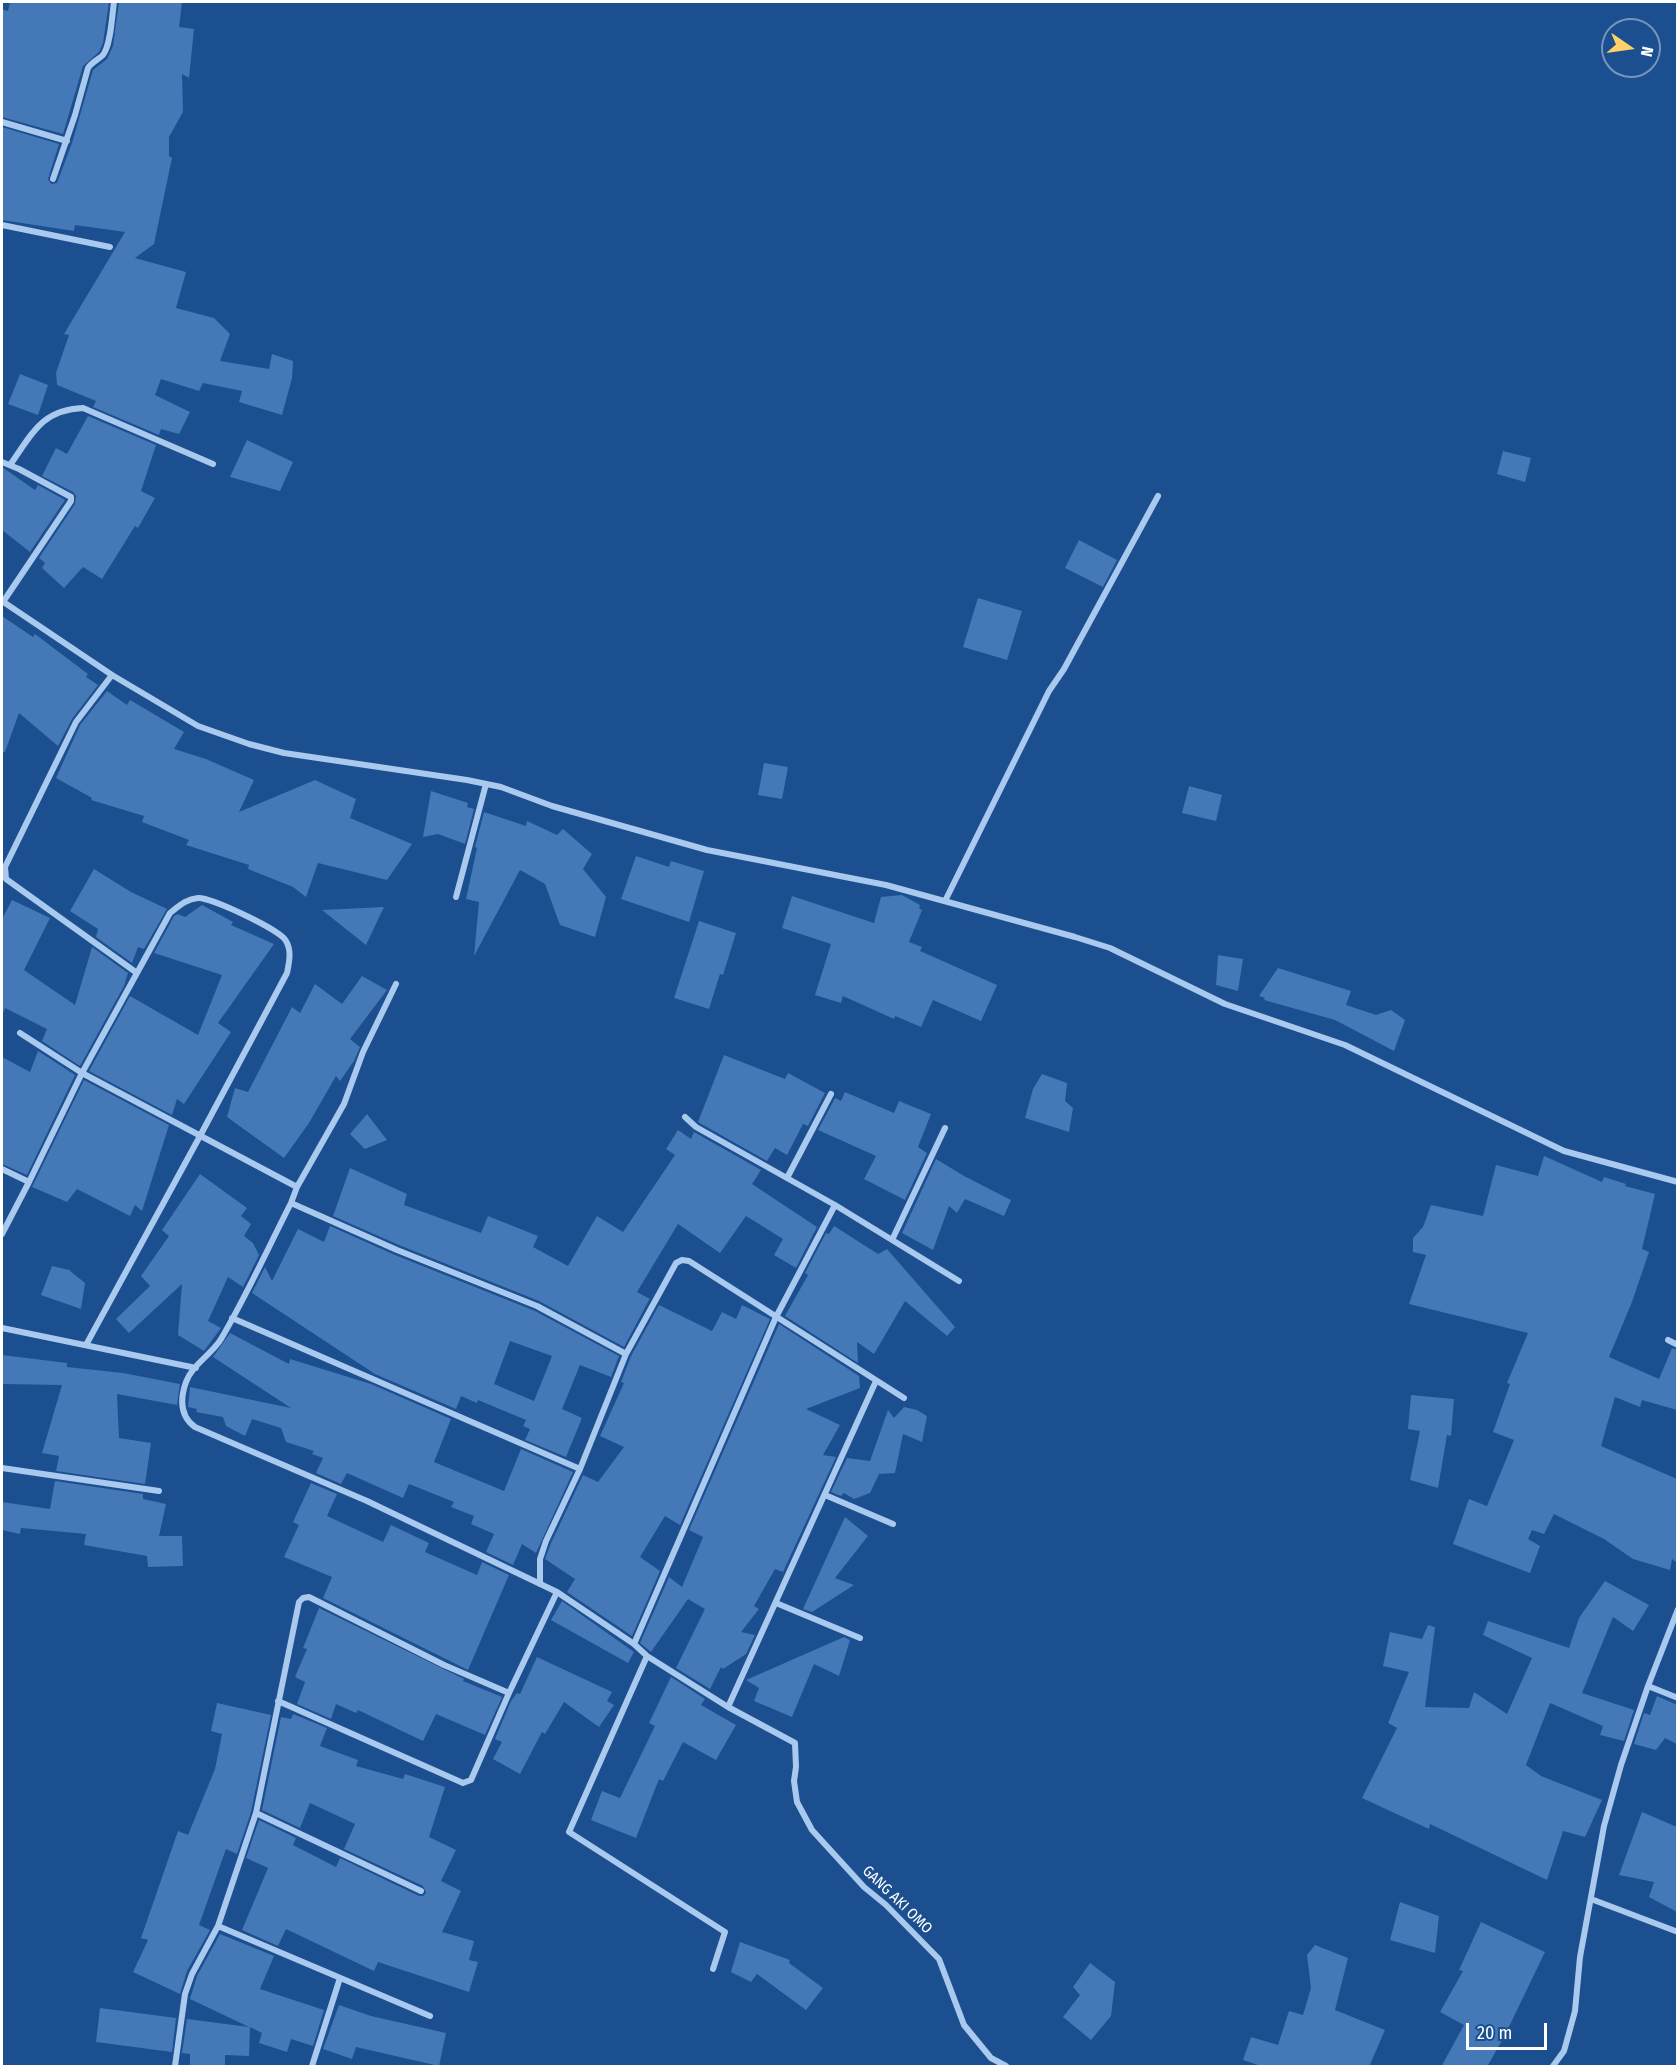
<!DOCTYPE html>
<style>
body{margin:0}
#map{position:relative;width:1679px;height:2068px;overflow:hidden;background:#1b4f8f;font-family:"Fira Sans Condensed",sans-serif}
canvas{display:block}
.frame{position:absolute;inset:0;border:3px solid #fff;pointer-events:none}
.north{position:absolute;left:1601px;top:18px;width:60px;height:60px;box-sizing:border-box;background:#1b4f8f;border:2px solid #7695bc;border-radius:50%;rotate:103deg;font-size:16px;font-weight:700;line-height:24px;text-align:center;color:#fff}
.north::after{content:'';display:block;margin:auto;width:21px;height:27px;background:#ffd166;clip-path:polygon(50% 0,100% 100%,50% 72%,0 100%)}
.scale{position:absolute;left:1466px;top:2023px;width:81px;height:27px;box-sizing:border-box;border:3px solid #fff;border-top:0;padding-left:8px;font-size:18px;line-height:21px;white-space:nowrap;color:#fff;-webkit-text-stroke:4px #1b4f8f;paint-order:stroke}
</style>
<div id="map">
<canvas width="1679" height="2068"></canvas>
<div class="frame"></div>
<div class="north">N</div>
<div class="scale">20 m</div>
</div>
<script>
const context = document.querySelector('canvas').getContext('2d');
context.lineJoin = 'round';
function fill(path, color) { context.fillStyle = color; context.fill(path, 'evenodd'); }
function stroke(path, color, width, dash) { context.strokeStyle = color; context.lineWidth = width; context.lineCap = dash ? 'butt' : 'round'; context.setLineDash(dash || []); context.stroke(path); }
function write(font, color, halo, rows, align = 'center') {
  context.font = font + ' "Fira Sans Condensed",sans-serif'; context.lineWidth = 4.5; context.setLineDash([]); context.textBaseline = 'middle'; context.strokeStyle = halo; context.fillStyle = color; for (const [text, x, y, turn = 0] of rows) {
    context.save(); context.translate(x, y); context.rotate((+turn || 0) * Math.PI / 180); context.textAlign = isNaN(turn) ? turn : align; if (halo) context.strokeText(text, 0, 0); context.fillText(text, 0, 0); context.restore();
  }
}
fill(new Path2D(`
 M10,2H109L103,43L99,52L83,66L63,134L2,117V9L8,11Z
 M119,2H182L179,27L194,29L189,78L182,74L183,112L169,137V156L172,158L154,244L135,258L186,272L176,308L214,318L230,334L220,361L269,369L272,354L293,361L292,378L282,415L239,402L242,391L203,383L199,391L161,379L155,395L190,412L179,434L161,429L159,435L93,407L96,401L57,385L56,373L69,335L64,334L125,232L75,225L74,231L2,220V127L59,144L48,179L51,184L57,183L72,143L93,70L107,59L113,46Z
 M20,374L48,385L38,415L8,404Z
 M88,416L156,445L141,491L155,498L138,528L135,526L102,579L83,567L64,588L42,568L45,563L39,558L75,504L76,496L73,492L42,476L56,448L67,454Z
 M247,440L293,462L280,491L230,477Z
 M1503,451L1531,458L1525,482L1497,474Z
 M2,467L35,490L38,485L65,500L30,552L2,530Z
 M1079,540L1117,560L1103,587L1065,568Z
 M978,598L1022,611L1007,660L963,647Z
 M2,616L33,637L35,634L88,674L86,677L98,685L72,719L58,746L19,713L5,752H2Z
 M107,691L127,705L130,700L184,732L174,749L206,759L254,780L239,812L315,780L356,799L350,818L412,844L387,880L318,863L306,897L293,887L248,869L249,865L186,845L189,840L142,822L144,816L91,800L92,798L56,778L80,725Z
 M764,763L788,767L782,799L758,795Z
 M1189,786L1222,795L1216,821L1182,813Z
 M431,791L468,803L467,807L474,809L465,844L438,834L423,837Z
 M484,812L526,826L527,821L557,835L563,829L592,854L583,869L606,897L595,937L560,925L545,884L520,870L474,956L479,902L466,899L477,848L475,847Z
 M636,856L669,867L671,861L704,871L689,922L621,899Z
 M94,869L131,892L167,909L144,949L138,947L132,963L96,937L98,929L70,911Z
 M902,895L920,905L919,908L922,910L909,942L922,947L920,951L997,985L981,1021L933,1000L921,1027L895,1016L894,1019L843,996L841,1003L815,995L831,944L782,928L792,896L874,923L881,897Z
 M12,900L50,918L24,970L75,1005L92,947L128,973L124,986L80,1066L42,1041L47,1029L5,1008L2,1015V919Z
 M202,905L233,922L231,925L274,944L218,1023L231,1032L184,1104L177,1099L172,1115L89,1071L130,996L198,1035L222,975L154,953L174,916L178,914L185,917Z
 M384,907L366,945L322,910Z
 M699,921L736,933L723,975L720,974L709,1009L674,998Z
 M1218,955L1243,959L1238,991L1216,985Z
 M1278,968L1351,991L1346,1005L1376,1015L1391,1010L1405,1020L1394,1051L1335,1020L1264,1000L1265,998L1259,996Z
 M362,976L387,990L350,1039L360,1047L354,1061L340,1081L336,1076L309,1123L284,1158L227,1117L235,1088L248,1092L292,1007L300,1013L315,984L342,1004Z
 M38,1051L75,1075L27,1175L2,1164V1057L30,1072Z
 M724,1055L785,1079L788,1073L825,1093L808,1126L803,1124L787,1155L775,1148L767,1161L698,1122Z
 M1042,1074L1067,1083L1065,1101L1073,1108L1069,1132L1025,1118L1033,1089Z
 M84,1080L169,1125L142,1211L135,1205L130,1216L77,1189L67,1202L32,1187Z
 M845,1092L894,1113L899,1101L931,1114L918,1147L927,1153L905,1200L864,1179L876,1156L818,1130L835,1098L841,1101Z
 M367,1114L387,1140L365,1149L350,1134Z
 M678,1130L691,1139L694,1132L761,1170L752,1184L817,1227L796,1268L774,1255L783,1239L746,1216L720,1253L678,1224L637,1292L650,1299L649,1300L624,1347L539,1301L399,1245L333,1216L350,1168L407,1194L404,1205L481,1233L488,1216L538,1236L533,1247L568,1266L597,1216L623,1232L675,1155L666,1149Z
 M1544,1156L1602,1182L1604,1177L1626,1184L1625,1186L1655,1194L1642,1249L1649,1252L1632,1302L1609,1357L1659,1379L1672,1348L1677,1350V1410L1642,1400L1640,1407L1615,1397L1601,1446L1677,1479V1563L1672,1559L1670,1570L1633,1559L1604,1539L1554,1514L1544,1534L1532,1530L1528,1539L1540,1546L1530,1573L1453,1544L1469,1499L1487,1506L1514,1440L1493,1432L1510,1384L1507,1383L1528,1333L1409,1304L1426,1255L1413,1252V1238L1423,1227L1431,1205L1483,1216L1496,1165L1538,1176Z
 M936,1159L964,1176L1011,1200L1004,1216L965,1199L957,1213L949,1206L933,1250L902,1233Z
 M200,1174L247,1208L241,1216L251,1224L244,1236L253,1243L259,1255L243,1287L228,1277L208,1321L221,1328L204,1351L178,1335L182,1284L129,1333L116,1319L150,1286L141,1276L169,1236L162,1230Z
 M330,1226L395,1255L535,1311L619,1356L611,1377L580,1365L562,1409L582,1418L566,1457L525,1440L530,1429L523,1426L526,1420L478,1400L477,1403L461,1396L456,1409L375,1374L252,1293L265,1267L272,1281L298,1229L324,1242ZM510,1341L552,1356L534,1401L494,1384Z
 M834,1226L878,1254L887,1249L955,1327L947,1336L905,1301L874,1354L857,1342L858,1363L785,1316L808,1275L805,1273L826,1233L829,1234Z
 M52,1266L69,1270L85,1283L81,1309L41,1295Z
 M659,1305L712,1331L722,1312L736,1319L742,1305L770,1319L680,1525L665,1516L640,1557L660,1571L632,1636L567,1592L575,1579L545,1559L551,1543L583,1475L598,1482L624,1447L600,1436L624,1383L621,1382L631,1356Z
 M779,1324L859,1376L860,1388L806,1409L840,1425L823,1455L836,1457L783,1572L775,1569L754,1606L759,1609L741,1632L755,1635L746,1654L723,1669L721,1667L710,1689L676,1668L705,1609L688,1599L651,1652L640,1643L669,1577L682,1587L703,1537L689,1530Z
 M230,1333L289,1364L290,1359L371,1384L451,1419L434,1462L504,1491L521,1449L573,1472L536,1553L522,1544L513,1565L486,1552L494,1534L471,1524L474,1516L451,1507L454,1502L409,1484L403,1498L347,1473L341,1484L316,1473L323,1458L312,1454L314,1451L286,1442L281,1428L252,1419L245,1436L226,1426L223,1417L196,1412L197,1409L188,1407L190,1387L291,1408L213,1357Z
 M2,1355L67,1363V1369V1367L123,1373L180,1384L177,1405L117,1394L119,1438L151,1443L145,1484L56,1471L59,1456L42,1453L62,1385L2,1384Z
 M1411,1395L1454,1399L1451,1436L1447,1435L1438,1488L1410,1480L1420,1431L1408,1429Z
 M904,1407L917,1410L927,1416L922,1442L903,1434L895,1473L879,1474L870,1493L854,1499L844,1493L841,1496L831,1492L847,1458L870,1461L888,1410L894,1418Z
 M55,1481L143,1494V1499L166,1504L159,1536H182L183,1566L148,1567L147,1556L84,1545L86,1534L21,1528L20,1534L2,1530V1502L50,1509Z
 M311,1483L337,1494L327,1516L383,1542L391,1525L429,1543L425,1552L477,1575L482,1562L509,1575L468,1670L323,1598L332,1577L284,1557L299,1525L293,1522Z
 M845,1517L868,1536L835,1578L854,1585L812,1612L803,1609Z
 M1605,1581L1649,1605L1633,1631L1613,1617L1582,1693L1634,1710L1624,1741L1600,1735L1603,1726L1550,1703L1526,1765L1541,1776L1602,1800L1585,1837L1563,1831L1547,1880L1430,1824L1429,1829L1362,1798L1397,1728L1388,1723L1409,1672L1383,1666L1390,1632L1422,1639L1428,1625L1435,1627L1425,1707L1469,1708L1474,1692L1507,1714L1532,1658L1483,1635L1488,1621L1569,1648L1579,1618Z
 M562,1601L634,1652L628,1663L551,1620Z
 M319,1608L464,1679L463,1681L502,1697L485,1735L436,1714L423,1741L358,1710L356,1713L336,1704L331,1719L297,1704L305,1682L295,1677L307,1649L303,1648Z
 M844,1637L850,1640L839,1676L814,1664L792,1717L754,1701L759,1688L746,1680Z
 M537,1657L612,1692L607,1701L614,1705L599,1727L564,1702L545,1734L542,1732L520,1774L493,1759L502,1742L495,1739L511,1701L517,1693L520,1694Z
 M671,1677L705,1699L701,1705L736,1725L716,1760L683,1742L663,1781L659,1779L636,1838L591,1820L602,1791L620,1798L655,1726L649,1723Z
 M1657,1696L1677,1705V1744L1665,1738L1656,1750L1634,1744L1644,1713L1650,1715Z
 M217,1703L271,1715L251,1812L237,1854L226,1849L199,1925L210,1930L187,1971L180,1994L133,1972L148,1940L141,1938L178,1831L188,1835L215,1769L222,1734L211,1731Z
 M293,1714L327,1728L320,1746L358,1760L356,1766L403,1779L405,1774L445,1787L429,1837L456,1850L441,1881L461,1891L442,1932L474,1941L469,1960L478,1962L469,1992L378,1962L374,1971L286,1929L278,1946L242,1930L268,1868L246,1858L259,1820L296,1838L293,1845L336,1867L340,1858L419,1896H423L426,1893L423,1886L344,1849L355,1824L310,1803L300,1828L262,1810L281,1717L291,1719Z
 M1642,1812L1677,1827V1912L1649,1897L1654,1882L1619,1875Z
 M1400,1902L1439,1916L1435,1953L1390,1940Z
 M1481,1922L1545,1952L1505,2035L1487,2067H1441L1464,2025L1440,2012L1463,1971L1459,1970Z
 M220,1934L274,1956L260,1989L324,2010L313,2046L291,2039L287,2052L259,2043L262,2033L250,2027L249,2056L225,2055V2067H190V2054L182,2053L187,2019L249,2027L190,1999L197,1976Z
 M740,1942L790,1960L789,1963L823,1988L806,2010L757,1974L751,1982L731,1972Z
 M1315,1945L1348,1958L1335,2010L1385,2030L1369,2067H1264L1243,2060L1251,2037L1278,2045L1289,2011L1303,2015L1311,1988L1307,1955Z
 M1090,1963L1115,1982L1111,2016L1091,2040L1063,2017L1080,1995L1073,1987Z
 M339,2005L371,2016L446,2033L439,2066L356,2047L352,2059L323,2049Z
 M100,2008L176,2018L172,2052L96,2042Z`), '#4478b7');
stroke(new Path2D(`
 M2,122L67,141
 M53,179L75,115L88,68C92,62 98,60 103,55C111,45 112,15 114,2
 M2,225L110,247
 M2,462L19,469L71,497V501L3,602
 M10,465C32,434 41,410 83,408L213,464
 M2,601L112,675L198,726L249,744L284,753L467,780L501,787L552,806L707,850L886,885L1075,937L1110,948L1225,1004L1345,1045L1564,1151L1678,1182
 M112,675L76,722L5,867L6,879L137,973
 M456,897L486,784
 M945,901L1049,691L1064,669L1158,496
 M396,984L363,1052L344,1104L297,1187L291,1203C268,1248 247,1295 221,1339C212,1354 192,1365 186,1382C180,1399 180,1416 195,1427L367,1501L557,1592L634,1644L647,1656L728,1707L795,1743L796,1767L794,1781L797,1802L812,1830L864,1887L886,1905L939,1959L964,2025L991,2058L1006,2066
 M20,1033L82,1073L170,913C179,906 186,899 198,898C210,897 281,930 286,941C292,951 289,963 287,973L200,1136L86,1345
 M685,1117L696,1127L835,1205L959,1281
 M2,1169L29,1182
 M787,1178L831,1094
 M291,1203L397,1250L537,1306L626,1354
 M2,1234L29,1182L82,1073L297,1187
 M892,1240L945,1128
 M232,1318L580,1469
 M2,1328L196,1368
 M1668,1340L1678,1345
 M2,1468L159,1491
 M825,1495L893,1524
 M540,1584V1559L546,1541L580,1469L626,1354L676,1263L682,1260L689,1261L904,1398
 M776,1603L860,1638
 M634,1644L776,1317L835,1205
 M647,1656L569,1832L725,1932L713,1969
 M1648,1686L1678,1698
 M278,1701L463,1783L471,1780L509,1693L557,1592
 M728,1707L876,1381
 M256,1813L421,1891
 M1591,1899L1678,1932
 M218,1926L430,2016
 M175,2066L185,1994L192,1974L218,1926L256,1813L299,1602L303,1598L309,1597L444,1665L509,1693
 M312,2066L340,1978
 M1553,2066L1564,2051L1575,2011L1580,1957L1604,1826L1621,1765L1648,1686L1678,1609`), '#a9c9ee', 6);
write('15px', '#fff', '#1b4f8f', [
 ["GANG AKI OMO",897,1900,44]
]);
</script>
